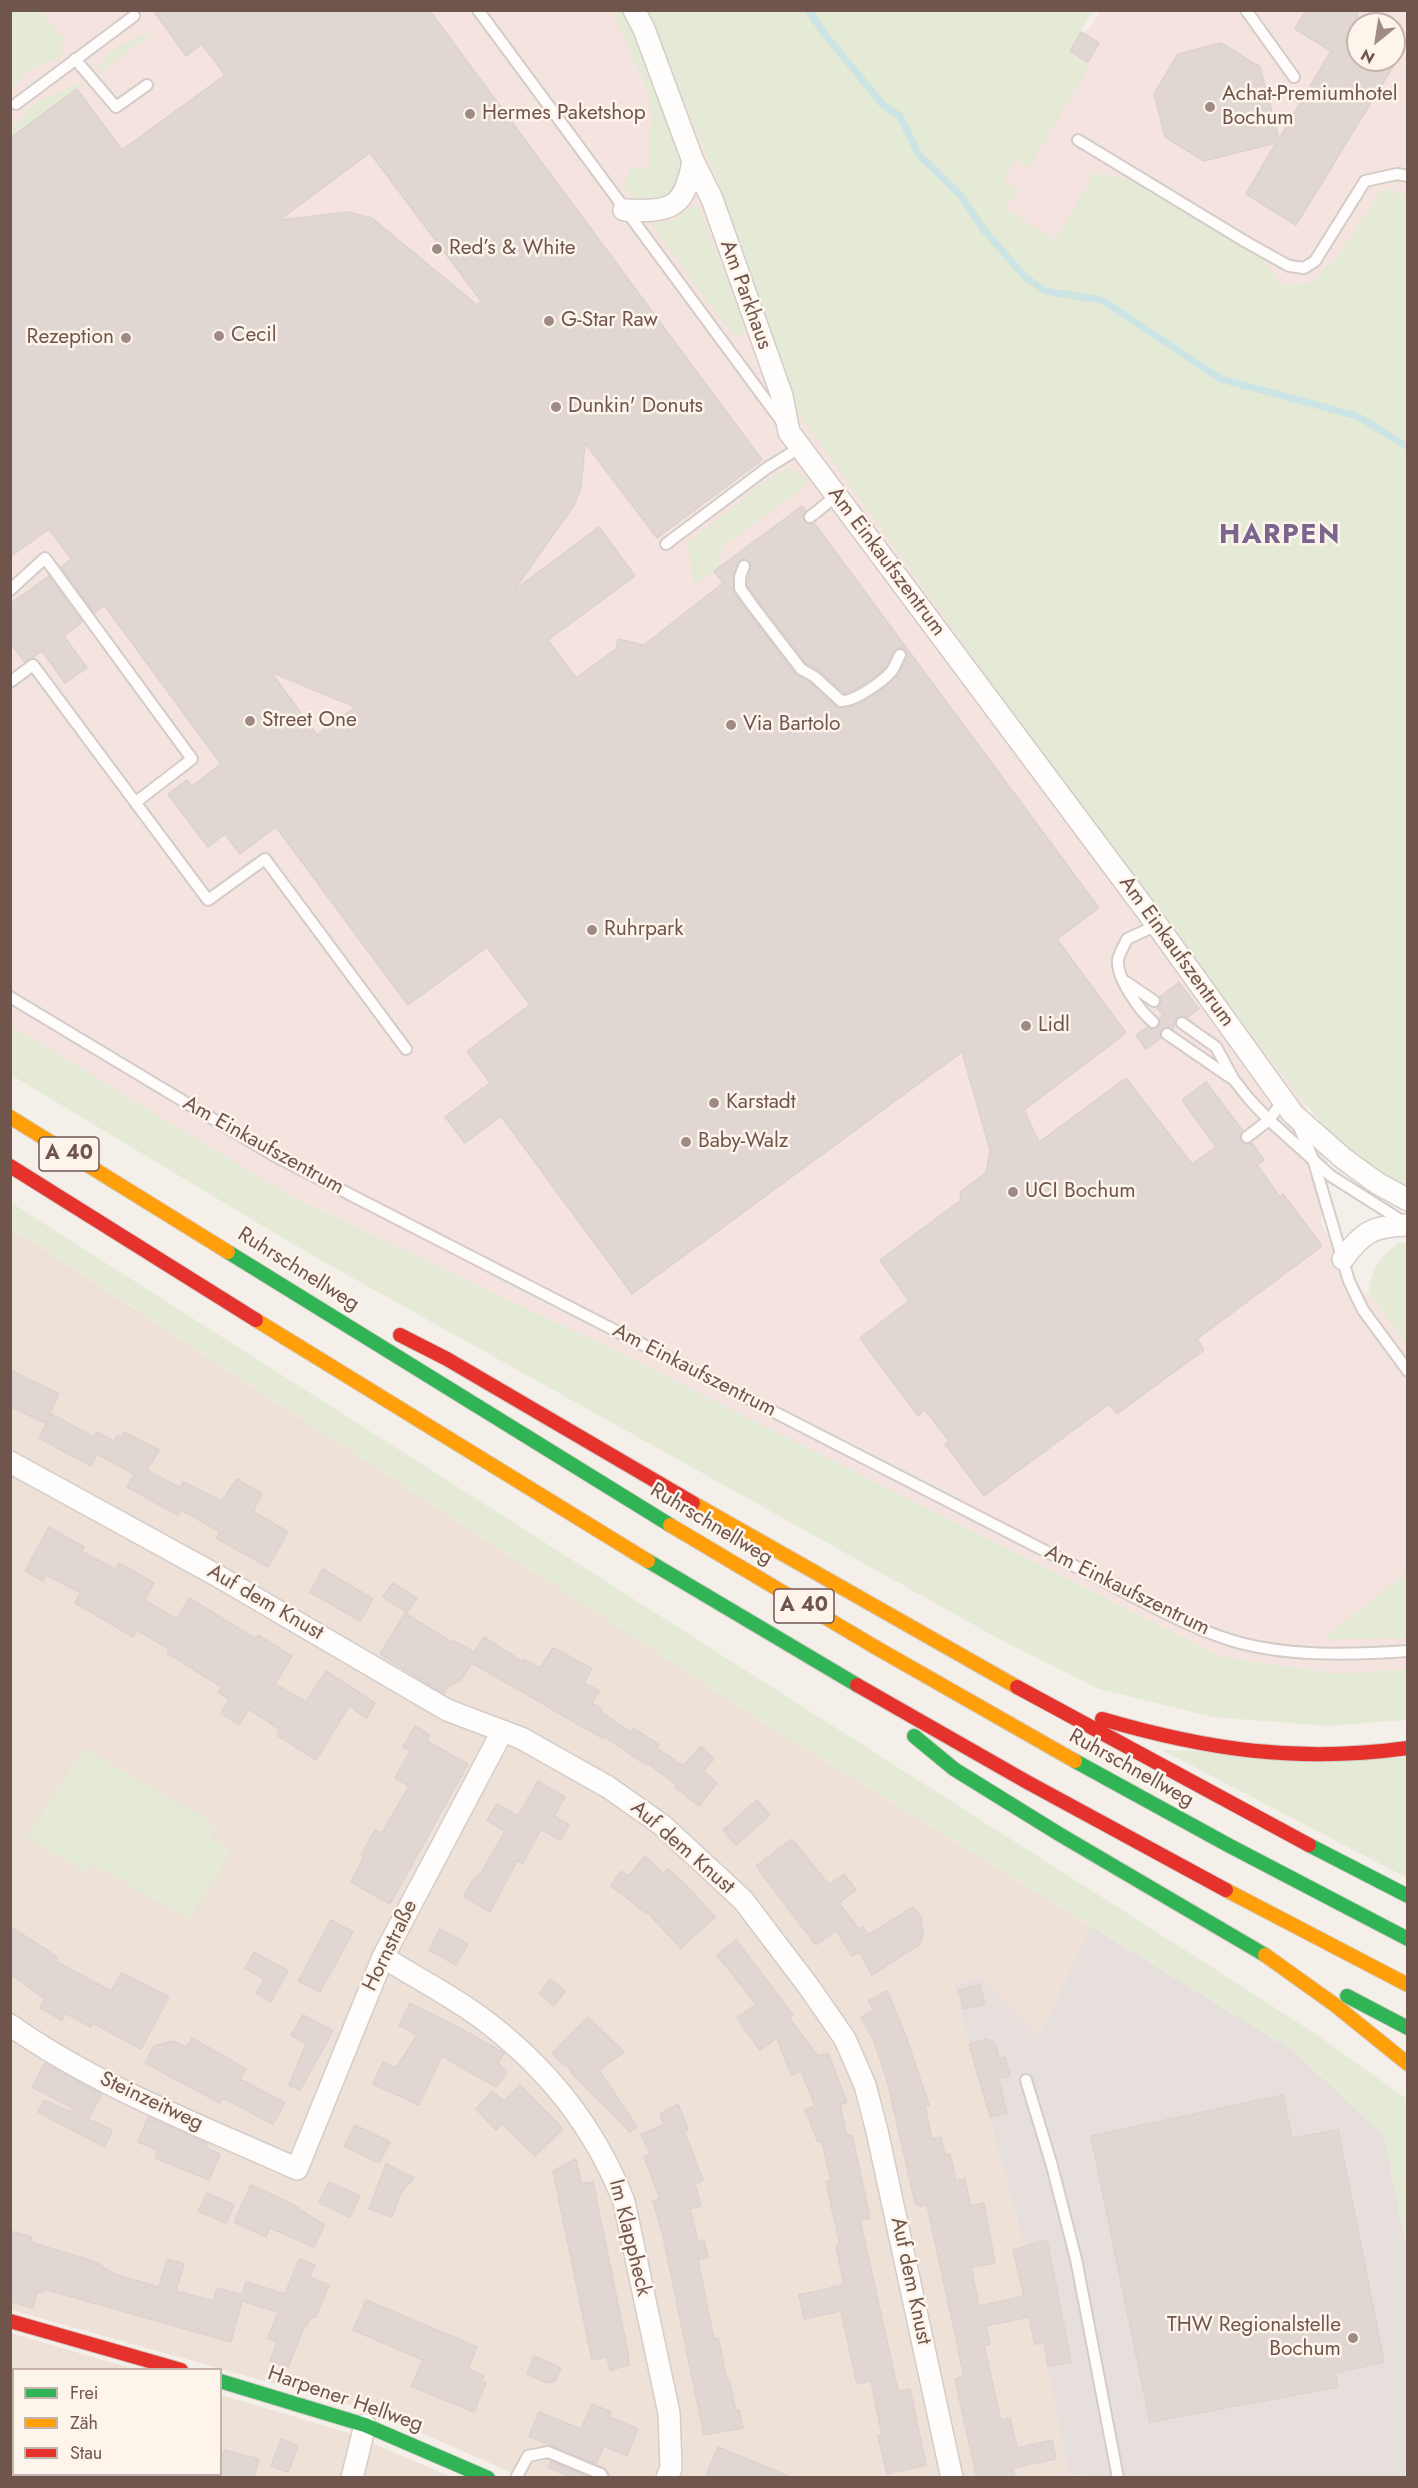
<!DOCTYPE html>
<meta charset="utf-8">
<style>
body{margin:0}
#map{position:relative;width:1418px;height:2488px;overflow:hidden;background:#f5efea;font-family:Jost,sans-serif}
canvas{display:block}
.frame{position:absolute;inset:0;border:12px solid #70554d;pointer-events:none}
.legend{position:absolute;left:12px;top:2368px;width:210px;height:108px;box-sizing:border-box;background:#fdf4eb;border:2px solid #c5b4ac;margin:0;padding:8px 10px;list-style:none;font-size:18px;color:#70554d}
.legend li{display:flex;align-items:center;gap:12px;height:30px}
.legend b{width:30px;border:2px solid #c5b4ac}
.north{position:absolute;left:1346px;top:12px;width:60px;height:60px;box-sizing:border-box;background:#fdf4eb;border:2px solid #c5b4ac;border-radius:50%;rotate:210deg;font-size:16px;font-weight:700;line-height:24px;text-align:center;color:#70554d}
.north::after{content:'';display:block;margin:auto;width:21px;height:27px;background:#9f8b84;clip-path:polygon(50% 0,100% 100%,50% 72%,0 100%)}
</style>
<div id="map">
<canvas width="1418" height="2488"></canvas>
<div class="frame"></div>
<ul class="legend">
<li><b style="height:8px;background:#30b455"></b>Frei</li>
<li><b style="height:8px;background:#ff9f0a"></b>Zäh</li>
<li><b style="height:8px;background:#e5322d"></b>Stau</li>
</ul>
<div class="north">N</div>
</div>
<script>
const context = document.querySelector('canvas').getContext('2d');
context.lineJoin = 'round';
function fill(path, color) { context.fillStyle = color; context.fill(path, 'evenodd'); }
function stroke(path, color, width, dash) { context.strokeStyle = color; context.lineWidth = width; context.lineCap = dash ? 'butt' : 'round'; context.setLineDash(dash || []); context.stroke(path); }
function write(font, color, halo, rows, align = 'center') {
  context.font = font + ' Jost,sans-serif'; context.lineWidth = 5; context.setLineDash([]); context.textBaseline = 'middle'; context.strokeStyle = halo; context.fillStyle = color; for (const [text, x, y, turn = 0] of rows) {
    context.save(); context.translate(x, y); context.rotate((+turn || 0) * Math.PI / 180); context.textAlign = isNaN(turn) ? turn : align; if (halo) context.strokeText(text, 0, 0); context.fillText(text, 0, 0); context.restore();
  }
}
fill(new Path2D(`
 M10,1227L763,1722L1091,1926L1039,2038L980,1977L953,1985L1024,2244L1069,2476L1084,2474L1085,2477H522L368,2410L11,2310Z
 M10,2333L134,2369L14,2370V2474H220L221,2395L349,2433L451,2477H11Z`), '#ede1d8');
fill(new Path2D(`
 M10,11H646L719,185L1100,835L1304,1103L1326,1154L1328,1166L1321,1222L1339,1260L1364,1293H1369L1407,1346V1669L1339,1674L1222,1657L605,1346L287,1194L11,1026Z
 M1100,11H1407V195L1383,188L1337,257L1311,282L1283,286L1264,261L1073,210L1055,241L1006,209L1003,182L1068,52L1090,27ZM1358,24H1394V60H1358Z`), '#f4e3de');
fill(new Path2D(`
 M1091,1926L1295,2052L1384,2136L1407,2250V2477L1085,2478L1084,2474L1069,2476L1024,2244L953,1985L980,1977L1039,2037Z`), '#e7dfdb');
fill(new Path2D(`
 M11,10L41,11L59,35L65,37L59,50L66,54L22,73L23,78L11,91Z
 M611,11H622C647,59 663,111 681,162C685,196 645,216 624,188L630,168H649L650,127L652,124L649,93Z
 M646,11H1093L1068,52L1090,65L1029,167L1016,160L1003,182L1017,189L1006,209L1055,240L1095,173L1132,180L1264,261L1283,286L1311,282L1337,257L1383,188L1407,195V1188L1387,1179L1344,1147L1304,1103L1100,835L797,411L719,185Z
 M147,33L150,35L100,72L99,68L109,51Z
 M80,83L84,84L11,138V129L36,102Z
 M693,206L699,207L746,330L739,336L731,333L651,224L652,222L675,220Z
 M790,468L808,480V484L727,543L722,548L719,568L694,586L688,543L773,475Z
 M11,1026L287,1194L605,1346L1222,1657L1339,1674L1407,1669V1720L1328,1726L1213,1717L1099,1689L1003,1641L308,1253L11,1075Z
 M10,1202L1174,1943L1314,2033L1407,2099V2250L1384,2136L1295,2052L763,1722L11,1227Z
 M1400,1242L1407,1243V1346L1369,1293C1373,1265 1378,1259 1400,1242Z
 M1407,1572V1638L1323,1639Z
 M83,1748L216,1825L210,1836L231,1851L189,1919L92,1864L84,1871L27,1838Z
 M1162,1750L1407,1758V1878Z`), '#e4ead6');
stroke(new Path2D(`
 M808,10L824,33L883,105L900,116L918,154L961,196L984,230L1025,277L1045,291L1102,300L1221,379L1357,416L1408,447`), '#cde4e4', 7);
const building = new Path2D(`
 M153,10H429L762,460L657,538L585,443L581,487L575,504L514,590L599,527L635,576L548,640L576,678L616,649L618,639L644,645L723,583L714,571L802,506L806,511L803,515L804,521L808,524L814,523L1099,908L1057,939L1126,1033L1024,1110L1039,1142L1126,1078L1192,1164L1216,1147L1182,1100L1206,1082L1243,1131L1240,1135L1241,1141L1245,1144L1252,1143L1264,1160L1257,1165L1280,1197L1283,1194L1322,1246L1197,1339L1204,1350L1117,1414L1109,1404L984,1496L945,1444L949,1441L925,1410L918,1416L860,1338L909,1301L880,1260L960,1201L961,1191L986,1173L990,1150L962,1052L632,1294L501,1116L465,1143L445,1117L490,1083L467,1051L530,1005L487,947L408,1005L276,827L240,854L225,834L208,847L168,794L187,780L192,786L221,764L104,605L94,613L61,567L71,559L49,529L10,557V138L77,89L122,150L225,75L202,44L186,56ZM370,153L481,301L477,305L372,218L347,212L279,220ZM746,559L751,565L747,586L758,601L806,663L820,671L844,693L857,688L877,675L885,667L894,651L900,648L906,651L907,655L897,676L863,702L848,708L836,707L811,683L795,674L734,592L733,574L739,561ZM271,672L355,707L317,735Z
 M1306,10H1358V60H1397L1296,225L1246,194L1276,143L1204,161L1165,137L1154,94L1178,54L1221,43L1260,67L1279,139L1331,51L1295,29Z
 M1081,32L1099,43L1088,62L1070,51Z
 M49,576L82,622L64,636L87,668L65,683L42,651L25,662L10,642V604Z
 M1179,982L1199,1009L1187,1018L1178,1017L1173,1029L1163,1028L1160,1033L1161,1038L1146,1049L1136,1035L1147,1027L1152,1029L1159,1027V1018L1163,1015L1157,1008L1161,1002L1160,997Z
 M10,1370L59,1394L45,1423L10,1406Z
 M51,1414L94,1437L97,1432L114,1441L118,1435L121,1437L124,1432L159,1450L147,1470L180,1488L183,1482L222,1501L237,1479L262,1494L253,1511L288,1532L268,1567L216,1538L220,1532L201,1521L181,1510L178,1515L127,1487L134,1474L97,1454L91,1466L39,1438Z
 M49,1527L84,1547L81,1551L115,1569L119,1563L154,1583L144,1600L177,1619L189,1598L256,1639L258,1635L292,1656L275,1684L306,1702L326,1671L375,1703L366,1718L349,1706L316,1760L277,1735L280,1730L249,1709L239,1725L221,1713L229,1699L218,1692L222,1687L167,1653L169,1649L137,1630L133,1637L75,1603L81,1593L46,1575L43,1581L25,1571Z
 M323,1569L373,1599L360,1621L310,1592Z
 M393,1583L417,1598L407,1613L383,1597Z
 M405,1613L453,1643L454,1641L474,1652L484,1637L523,1662L524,1659L540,1668L553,1648L560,1651L592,1669L584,1683L599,1691L592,1703L602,1709L601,1712L631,1732L633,1728L659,1745L657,1748L683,1766L701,1746L714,1759L703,1771L717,1783L699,1806L675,1787L677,1785L647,1763L646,1765L605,1737L604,1739L472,1663L460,1681L449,1685L444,1694L380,1654Z
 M415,1726L430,1735L427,1741L468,1764L390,1904L351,1882L364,1857L361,1855L375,1830L382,1833L409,1786L395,1778L410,1751L403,1747Z
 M538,1781L565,1797L554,1816L569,1825L560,1840L541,1829L523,1863L517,1861L490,1912L464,1896L475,1877L481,1873L505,1831L487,1820L497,1804L518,1816Z
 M757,1800L770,1815L736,1845L723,1830Z
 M792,1839L829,1885L844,1874L856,1890L839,1903L859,1929L863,1927L868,1935L913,1907L921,1917L923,1933L920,1944L872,1975L859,1952L852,1956L836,1930L816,1945L756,1866Z
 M645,1856L663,1873L668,1869L684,1883L715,1917L681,1948L647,1912L646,1913L611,1886L621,1871L628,1876Z
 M331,1920L353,1932L320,1992L298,1981Z
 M10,1926L57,1957L55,1961L111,1991L122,1973L169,1997L141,2049L93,2023L91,2027L65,2013L62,2020L40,2008L45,1999L10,1974Z
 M440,1929L468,1944L456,1965L429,1950Z
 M736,1940L793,2015L789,2018L818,2056L828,2053L847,2102L840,2105L847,2136L852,2135L870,2218L860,2220L898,2391L910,2389L926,2465L887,2474L878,2436L882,2435L871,2381L857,2384L841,2311L804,2319L799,2295L844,2285L836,2246L840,2245L826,2182L831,2181L822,2142H818L805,2110L815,2106L801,2071L791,2075L777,2038L760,2050L737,2018L756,2004L717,1955Z
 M254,1952L288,1971L271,2002L256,1993L264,1979L245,1968Z
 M550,1979L565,1991L554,2006L539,1994Z
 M980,1985L985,2004L964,2009L959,1990Z
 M887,1991L904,2031L929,2105L925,2106L932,2139L941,2137L945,2155L950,2154L956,2181L965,2179L970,2206L984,2203L995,2263L971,2267L979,2306L1024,2296L1013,2250L1047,2240L1071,2362L1048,2366L1044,2343L1035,2344L1029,2317L986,2326L990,2344L984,2346L1001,2420L1010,2418L1017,2448L1052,2440L1056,2459L1013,2468L1015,2478H977L955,2379L964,2376L927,2205L918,2206L915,2202L887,2080L874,2041L861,2018L874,2010L868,2001Z
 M410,2003L467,2032L504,2053L498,2063L507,2072L496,2087L442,2056L419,2105L373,2084L383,2062L396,2068L417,2035L399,2025Z
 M303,2015L333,2031L300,2090L289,2085L306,2044L291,2035Z
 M588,2017L624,2052L599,2070L637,2127L630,2132L575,2077L567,2065H564L552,2053Z
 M192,2038L246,2069L240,2079L285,2103L273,2124L223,2098L220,2103L145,2063L154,2046L174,2041L186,2048Z
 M987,2039L995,2043L999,2059L1005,2057L1010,2076L998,2078L1007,2113L990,2117L969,2044Z
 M45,2063L102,2094L88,2119L112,2130L105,2147L38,2112L44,2100L71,2112L73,2108L32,2087Z
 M520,2085L563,2129L535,2156L503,2124L496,2130L476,2109L492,2091L504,2101Z
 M1283,2095L1292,2138L1338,2130L1384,2362L1335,2373L1338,2387L1150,2422L1091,2136Z
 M678,2104L688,2130L684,2131L703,2180L695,2184L701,2206L690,2209L698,2242L704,2240L708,2258L698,2259L708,2310L714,2339L718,2338L727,2379H729L736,2411L739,2410L743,2428L704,2435L663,2236L653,2201L660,2199L644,2157L650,2154L641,2134L664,2125L660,2114Z
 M148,2117L208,2144L206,2148L220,2154L209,2180L155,2158L158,2150L138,2142Z
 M355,2125L390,2142L379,2163L344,2146Z
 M576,2159L581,2184L593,2182L628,2353L629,2365L610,2370L607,2357L592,2360L553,2171Z
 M386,2164L414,2178L401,2193L392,2217L369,2209Z
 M329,2182L360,2196L350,2217L319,2203Z
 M251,2185L290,2203L324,2225L314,2247L270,2228L266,2237L234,2222Z
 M207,2193L234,2205L226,2223L198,2211Z
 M10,2231L32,2237L30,2242L96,2262L114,2274L159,2287L167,2259L184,2264L176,2291L213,2301L217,2288L242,2295L246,2282L285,2294L299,2259L315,2265L310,2277L329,2285L315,2318L311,2316L307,2326L305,2325L288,2367L270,2361L277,2342L268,2338L278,2312L242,2301L231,2342L44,2289L43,2293L37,2292L33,2308L10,2301Z
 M366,2300L477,2347L468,2369L484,2376L481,2381L486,2383L474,2412L411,2386L423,2360L353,2330Z
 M534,2356L561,2368L555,2381L547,2383L527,2374Z
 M592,2404L611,2412L609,2417L638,2429L627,2456L604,2446L596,2464L529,2436L539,2412L581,2429Z
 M281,2439L298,2446L288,2472L271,2466Z
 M718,2447L790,2477V2478H705Z
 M225,2450L259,2459L254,2478H220V2460Z
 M551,2461L590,2478H572L548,2467Z`);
fill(building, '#e1d7d2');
stroke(building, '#ddd2cd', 1.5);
const lane = new Path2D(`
 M478,10L782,422
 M1246,10L1294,77
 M75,59L116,107L147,85
 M16,104L134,16
 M1078,140L1246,242L1289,266L1304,268L1315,261L1365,181L1397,174L1408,176
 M810,517L836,496
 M666,544L767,468L801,447
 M744,566L740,577V588L752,605L801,669L815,677L841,701C854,702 882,682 891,672C895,667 897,660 900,655
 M10,590L45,558L192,759L136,802
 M10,682L33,665L208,900L265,859L406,1049
 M1126,982L1154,1001
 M10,997L273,1155L1096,1577C1139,1599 1183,1625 1230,1640C1285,1657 1350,1655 1408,1651
 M1153,1022C1140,1011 1117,979 1118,961C1118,954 1125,945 1127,939L1157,925
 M1182,1023L1216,1047L1234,1080L1250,1100L1269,1120L1331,1176L1402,1221
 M1167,1034L1231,1078
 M1298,1125L1313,1159L1349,1281L1363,1310L1408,1371
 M1247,1137L1269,1120L1284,1099
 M1026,2080L1052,2166L1076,2259L1118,2478
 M516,2478L528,2456L548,2452L601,2474L603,2478`);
const street = new Path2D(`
 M634,10L644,29L693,161L712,199L782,396L789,432L1157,925L1293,1114L1344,1159L1377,1183L1408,1200
 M624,210C672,212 684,209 693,161
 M1343,1259C1363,1231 1374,1226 1408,1225
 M10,1462L216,1575L447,1710L521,1738L608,1787L662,1825L743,1900L809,1987L845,2039L865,2085L877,2131L952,2478
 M383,1957C415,1977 450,1995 480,2017C545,2065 595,2127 624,2202L669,2413L671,2468L667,2478
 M10,2025C96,2086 202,2126 297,2169L383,1957L502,1732
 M352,2478L365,2425`);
const fast = new Path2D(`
 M228,1252L670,1525
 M648,1561L857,1685
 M914,1736L954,1769L1059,1834L1265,1955
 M1075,1761L1228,1845L1408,1939
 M1309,1845L1408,1896
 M1347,1996L1408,2028
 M220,2381L365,2425L488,2478`);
const slow = new Path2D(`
 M10,1117L228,1252
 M256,1320L648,1561
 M693,1503L1017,1687
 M670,1525L875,1647L1075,1761
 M1226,1890L1408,1985
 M1265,1955L1335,2005L1408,2064`);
const jam = new Path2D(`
 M10,1166L256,1320
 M400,1335L447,1359L693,1503
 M857,1685L1027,1782L1226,1890
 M1017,1687L1309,1845
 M1102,1719C1208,1750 1298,1763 1408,1748
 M10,2321L181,2370`);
stroke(lane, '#d4ccc8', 14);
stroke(street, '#d4ccc8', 24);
stroke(fast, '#d4cbc6', 16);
stroke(slow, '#d4cbc6', 16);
stroke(jam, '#d4cbc6', 16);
stroke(lane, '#fefdfc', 10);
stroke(street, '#fefdfc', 21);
stroke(fast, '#30b455', 14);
stroke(slow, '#ff9f0a', 14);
stroke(jam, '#e5322d', 14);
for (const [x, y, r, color] of [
 [1210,107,6,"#9f8b84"],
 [470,114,6,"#9f8b84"],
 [437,249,6,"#9f8b84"],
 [549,321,6,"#9f8b84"],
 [219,336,6,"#9f8b84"],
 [126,338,6,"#9f8b84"],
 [556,407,6,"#9f8b84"],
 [250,721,6,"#9f8b84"],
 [731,725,6,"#9f8b84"],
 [592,930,6,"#9f8b84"],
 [1026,1026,6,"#9f8b84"],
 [714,1103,6,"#9f8b84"],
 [686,1142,6,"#9f8b84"],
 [1013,1192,6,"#9f8b84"],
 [1353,2338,6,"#9f8b84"]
]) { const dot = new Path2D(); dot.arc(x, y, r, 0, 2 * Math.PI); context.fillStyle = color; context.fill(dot); stroke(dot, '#fdf4eb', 2); }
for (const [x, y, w] of [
 [69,1154,60],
 [804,1606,60]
]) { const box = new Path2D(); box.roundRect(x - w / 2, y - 17, w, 34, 4.5); context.fillStyle = '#fdf4eb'; context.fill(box); stroke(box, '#70554d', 1.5); }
write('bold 20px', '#70554d', null, [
 ["A 40",69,1154],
 ["A 40",804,1606]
]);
write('21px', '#70554d', '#fdf4eb', [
 ["Achat-Premiumhotel",1222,95],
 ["Bochum",1222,119],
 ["Hermes Paketshop",482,114],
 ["Red’s & White",449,249],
 ["G-Star Raw",561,321],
 ["Cecil",231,336],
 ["Rezeption",114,338,"right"],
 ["Dunkin' Donuts",568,407],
 ["Street One",262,721],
 ["Via Bartolo",743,725],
 ["Ruhrpark",604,930],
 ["Lidl",1038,1026],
 ["Karstadt",726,1103],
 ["Baby-Walz",698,1142],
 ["UCI Bochum",1025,1192],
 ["THW Regionalstelle",1341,2326,"right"],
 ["Bochum",1341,2350,"right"]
], 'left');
write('21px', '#70554d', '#fdf4eb', [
 ["Am Parkhaus",745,295,70],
 ["Am Einkaufszentrum",886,562,53],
 ["Am Einkaufszentrum",1176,952,54],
 ["Am Einkaufszentrum",263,1146,29],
 ["Ruhrschnellweg",298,1270,32],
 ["Am Einkaufszentrum",694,1371,27],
 ["Ruhrschnellweg",711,1525,31],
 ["Am Einkaufszentrum",1127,1591,26],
 ["Auf dem Knust",265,1603,30],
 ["Ruhrschnellweg",1131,1769,29],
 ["Auf dem Knust",682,1848,41],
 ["Hornstraße",391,1946,-64],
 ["Steinzeitweg",151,2102,25],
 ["Im Klappheck",629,2238,76],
 ["Auf dem Knust",910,2281,78],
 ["Harpener Hellweg",345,2400,19]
]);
context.letterSpacing = '1.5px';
write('bold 27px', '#7a658c', '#fdf4eb', [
 ["HARPEN",1280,536]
]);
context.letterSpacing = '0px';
</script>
